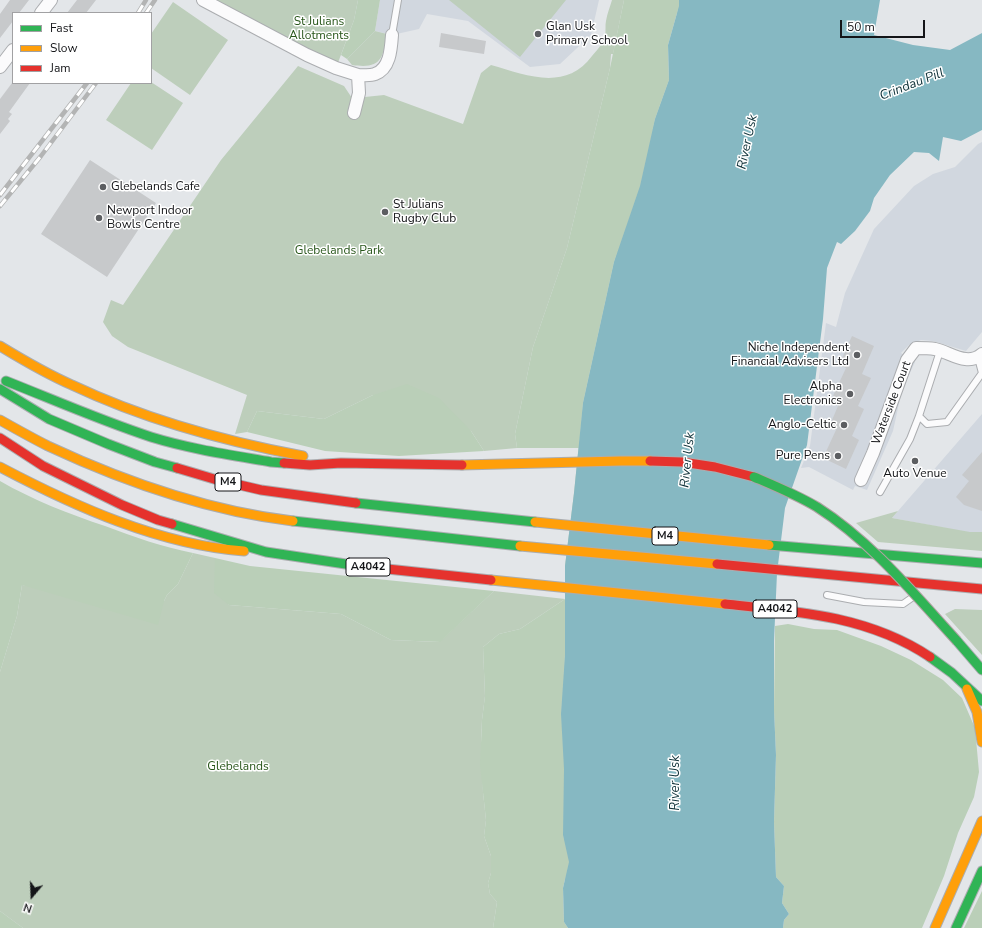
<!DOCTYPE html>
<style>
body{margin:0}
#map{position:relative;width:982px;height:928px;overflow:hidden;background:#e3e6e9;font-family:"Nunito Sans",sans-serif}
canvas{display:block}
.legend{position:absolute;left:12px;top:12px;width:140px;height:72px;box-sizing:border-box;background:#fff;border:1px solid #a1a1a3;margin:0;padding:5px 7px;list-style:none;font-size:12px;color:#141518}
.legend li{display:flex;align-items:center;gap:8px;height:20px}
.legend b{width:20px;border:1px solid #a1a1a3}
.north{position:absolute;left:12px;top:876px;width:40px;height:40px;-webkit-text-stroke:3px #fff;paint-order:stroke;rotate:199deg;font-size:11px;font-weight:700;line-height:16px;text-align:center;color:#141518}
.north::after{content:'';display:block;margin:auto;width:14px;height:18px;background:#141518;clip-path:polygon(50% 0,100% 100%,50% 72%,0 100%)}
.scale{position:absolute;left:840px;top:20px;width:85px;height:18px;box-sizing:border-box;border:2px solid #141518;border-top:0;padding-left:5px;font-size:12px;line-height:14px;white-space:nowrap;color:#141518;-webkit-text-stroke:3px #fff;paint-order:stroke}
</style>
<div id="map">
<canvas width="982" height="928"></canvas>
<ul class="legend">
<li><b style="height:5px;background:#30b455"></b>Fast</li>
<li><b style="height:5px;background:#ff9f0a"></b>Slow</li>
<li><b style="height:5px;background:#e5322d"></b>Jam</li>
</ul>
<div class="north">N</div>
<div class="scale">50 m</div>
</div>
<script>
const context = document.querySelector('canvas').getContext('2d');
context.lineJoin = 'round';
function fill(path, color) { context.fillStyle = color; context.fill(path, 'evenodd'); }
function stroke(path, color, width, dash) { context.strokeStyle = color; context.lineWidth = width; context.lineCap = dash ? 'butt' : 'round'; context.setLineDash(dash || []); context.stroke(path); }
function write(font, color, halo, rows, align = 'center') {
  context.font = font + ' "Nunito Sans",sans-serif'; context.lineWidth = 3; context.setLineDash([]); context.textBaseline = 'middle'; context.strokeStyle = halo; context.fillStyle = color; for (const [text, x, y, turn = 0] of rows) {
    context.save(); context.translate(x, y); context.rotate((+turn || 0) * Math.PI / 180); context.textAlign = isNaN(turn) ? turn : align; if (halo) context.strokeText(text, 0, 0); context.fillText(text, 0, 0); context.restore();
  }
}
fill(new Path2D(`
 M380,0H599L591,35L560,64L530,67L468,21L427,14L419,29L392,35L375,31Z
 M982,142V332L966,351L933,341L921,340L909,345L901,353L915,362L902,390L893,431L867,490L855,486L853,490L809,467L801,468L810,446L826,323L836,327L845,293L874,229L914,186L933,174L955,167L978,144Z
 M982,414V535L892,518L898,511Z`), '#d1d7df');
fill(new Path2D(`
 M203,0H358L354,20L336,68Z
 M449,0H566L520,57Z
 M612,0H624L613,54H611L610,68L567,248L533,347L515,434L517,448L484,451L471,431L373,395L324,419L257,411L247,432L235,434L247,395L128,347L112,336L103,322L111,300L123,305L221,160L298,66L344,86L356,104L365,97L384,95L463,124L481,73L491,65C526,75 565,92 592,56C597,50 603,44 605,36C606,31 605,25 606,21C607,14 610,7 612,0Z
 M679,0H740L568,928C564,857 560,786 561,715C561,677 569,638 565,599L520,629L499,634L483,647L485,696L482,720L481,741L483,792L486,820L484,836L491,856V873L488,883L490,894L497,902L493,928H23L0,911V672L17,616L22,585L164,601L167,595L178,584L193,553L215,558L216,573L229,605L341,614L391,640L439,642L494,591L565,599V566L574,493L583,403L614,262L655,119L669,80Z
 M173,2L228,40L190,95L151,68V34Z
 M375,31L387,34C383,60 380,69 352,65L347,59Z
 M151,82L183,103L152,150L106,120L131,83H151Z
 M898,511L892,518L970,532H982V551L878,542L856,523Z
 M955,609L982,610V655L945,614Z`), '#bdcebb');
fill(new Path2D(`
 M358,0H380L375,31L347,59L341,55L354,20Z
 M624,0H679V6L668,45L669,80L655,119L640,186L614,262L583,403L579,448H517L515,434L533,347L567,248L610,68Z
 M407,384L439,398L471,431L484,451L399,456L325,451L247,432L257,411L324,419L373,395Z
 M0,481C33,500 69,514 105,526C134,537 163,547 193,553L178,584L167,595L164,601L158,625L22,585L17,616L0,672Z
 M215,558L250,566L494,591L440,642L391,640L341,614L229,605L214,593Z
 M565,599V655L561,714L564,769L563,835L569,862L563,888L564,922L568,928H493L497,902L490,894L488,883L491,873V856L484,836L486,820L480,765L482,720L485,696L483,647L499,634L520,629Z
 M788,624L814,629L837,630L881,646L911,660L943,680L962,698L975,728L979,772L974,797L958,833L944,876L922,928H783L784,920L789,914L782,903L784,886L776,877L774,822L776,755L774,710L775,626Z
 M982,891V928H964Z
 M0,911L23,928H0Z`), '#bacfb8');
fill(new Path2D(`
 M679,0H880L874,35L913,45L950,50L982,33V130L961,141L943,137L939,161L929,153L914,152L890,175L874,198L870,211L855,231L841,244L837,242L827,268L823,319L807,445L785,508L777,573L774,641V710L776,755L774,822L776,877L784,886L782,903L789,914L784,920L783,928H568L564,922L563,888L569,862L563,835L564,769L561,714L565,655V566L574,493L583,403L614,262L640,186L655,119L669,80L668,45L679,6Z`), '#86b8c2');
fill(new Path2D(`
 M10,0H29L19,13H13V21L0,38V14Z
 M77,0H96L86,13H67Z
 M441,33L486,41L484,54L439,47Z
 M12,83H30L9,112L12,114L8,119L10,121L0,134V99Z
 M90,160L156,203L107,277L41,234Z
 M852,336L874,346L862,374L871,378L858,406L864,409L852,436L859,440L846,469L823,458L836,430L829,427L841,399L833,396L846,368L839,365Z
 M982,452V511L964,505L956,497L969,481L962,475Z`), '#c7c9cb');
const lane = new Path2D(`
 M392,35L398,0
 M940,351L919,416L927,424L947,422L982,373L978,358
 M880,492L910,439L919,416
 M827,595L864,602L903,604L913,597`);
const street = new Path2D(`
 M203,0L307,55L336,68L358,75L359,93L354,113
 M41,13L51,0
 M0,67L13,50
 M358,75C364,75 370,76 375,74C390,69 391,49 392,35
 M861,480L873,453L907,360L916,348C922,348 929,348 935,349C950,352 967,367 982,354`);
const fast = new Path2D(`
 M6,381C54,400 102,421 151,437C190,449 231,455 271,462L284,463
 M0,389L49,419L108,444L155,462L177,468
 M356,503L535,522
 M293,521L520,546
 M172,524L266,552L359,566
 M769,545L982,563
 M957,641L982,670
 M930,657L952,673L982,701
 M956,928L982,871`);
const slow = new Path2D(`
 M0,346C23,360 47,374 72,385C146,420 223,441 303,456
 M0,420C16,429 32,438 48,446C125,482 209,511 293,521
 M462,465L621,461H650
 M0,467C74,506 160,545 244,551
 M535,522L769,545
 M520,546L717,564
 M491,580L725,604
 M967,689L977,712L982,742
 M935,928L982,821`);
const jam = new Path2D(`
 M0,438L43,466L122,505L158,520L172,524
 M650,461L682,462L715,467L754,477
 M284,463L310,465L341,463L462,465
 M177,468L214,479L261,490L356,503
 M717,564L982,589
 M359,566L491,580
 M725,604C796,611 869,616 930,657`);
stroke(lane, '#abadb0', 8);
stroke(street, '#abadb0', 14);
stroke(fast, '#abadb0', 11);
stroke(slow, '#abadb0', 11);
stroke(jam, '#abadb0', 11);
stroke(lane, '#fbfbfc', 6);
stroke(street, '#fbfbfc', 12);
stroke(fast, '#30b455', 9);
stroke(slow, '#ff9f0a', 9);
stroke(jam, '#e5322d', 9);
const rail = new Path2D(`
 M138,13L146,0
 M146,13L155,0
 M0,195L87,83
 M0,206L41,156L96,83`);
stroke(rail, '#b3b4b4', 4.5);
stroke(rail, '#fff', 3, [9]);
const fastBridge = new Path2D(`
 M754,477C775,486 797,495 817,507C872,542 914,594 957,641`);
stroke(fastBridge, '#b1a2a3', 11, []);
stroke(fastBridge, '#30b455', 9);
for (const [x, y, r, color] of [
 [538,34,4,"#5c5e61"],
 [103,187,4,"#5c5e61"],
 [385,212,4,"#5c5e61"],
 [99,218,4,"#5c5e61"],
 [857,355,4,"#5c5e61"],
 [850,394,4,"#5c5e61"],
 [844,425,4,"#5c5e61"],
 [838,456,4,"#5c5e61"],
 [915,461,4,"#5c5e61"]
]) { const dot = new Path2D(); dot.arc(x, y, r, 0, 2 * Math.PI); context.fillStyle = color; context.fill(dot); stroke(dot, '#fff', 1.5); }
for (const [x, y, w] of [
 [228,482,26],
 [665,536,26],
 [368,567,44],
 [775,609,44]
]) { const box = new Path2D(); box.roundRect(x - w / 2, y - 9, w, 18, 3); context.fillStyle = '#fff'; context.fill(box); stroke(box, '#141518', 1); }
write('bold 11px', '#141518', null, [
 ["M4",228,482],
 ["M4",665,536],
 ["A4042",368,567],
 ["A4042",775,609]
]);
write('12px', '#28561a', '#fff', [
 ["St Julians",319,22],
 ["Allotments",319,36],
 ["Glebelands Park",339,251],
 ["Glebelands",238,767]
]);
write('12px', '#141518', '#fff', [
 ["Glan Usk",546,27],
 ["Primary School",546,41],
 ["Glebelands Cafe",111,187],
 ["St Julians",393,205],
 ["Rugby Club",393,219],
 ["Newport Indoor",107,211],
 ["Bowls Centre",107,225],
 ["Niche Independent",849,348,"right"],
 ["Financial Advisers Ltd",849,362,"right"],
 ["Alpha",842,387,"right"],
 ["Electronics",842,401,"right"],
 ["Anglo-Celtic",836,425,"right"],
 ["Pure Pens",830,456,"right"],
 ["Auto Venue",915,474,"center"]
], 'left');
write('12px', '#141518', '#fff', [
 ["Waterside Court",892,403,-69]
]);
write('italic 13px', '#0d3037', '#fff', [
 ["Crindau Pill",912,85,-21],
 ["River Usk",748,142,-78],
 ["River Usk",688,460,-84],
 ["River Usk",676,783,-90]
]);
</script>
